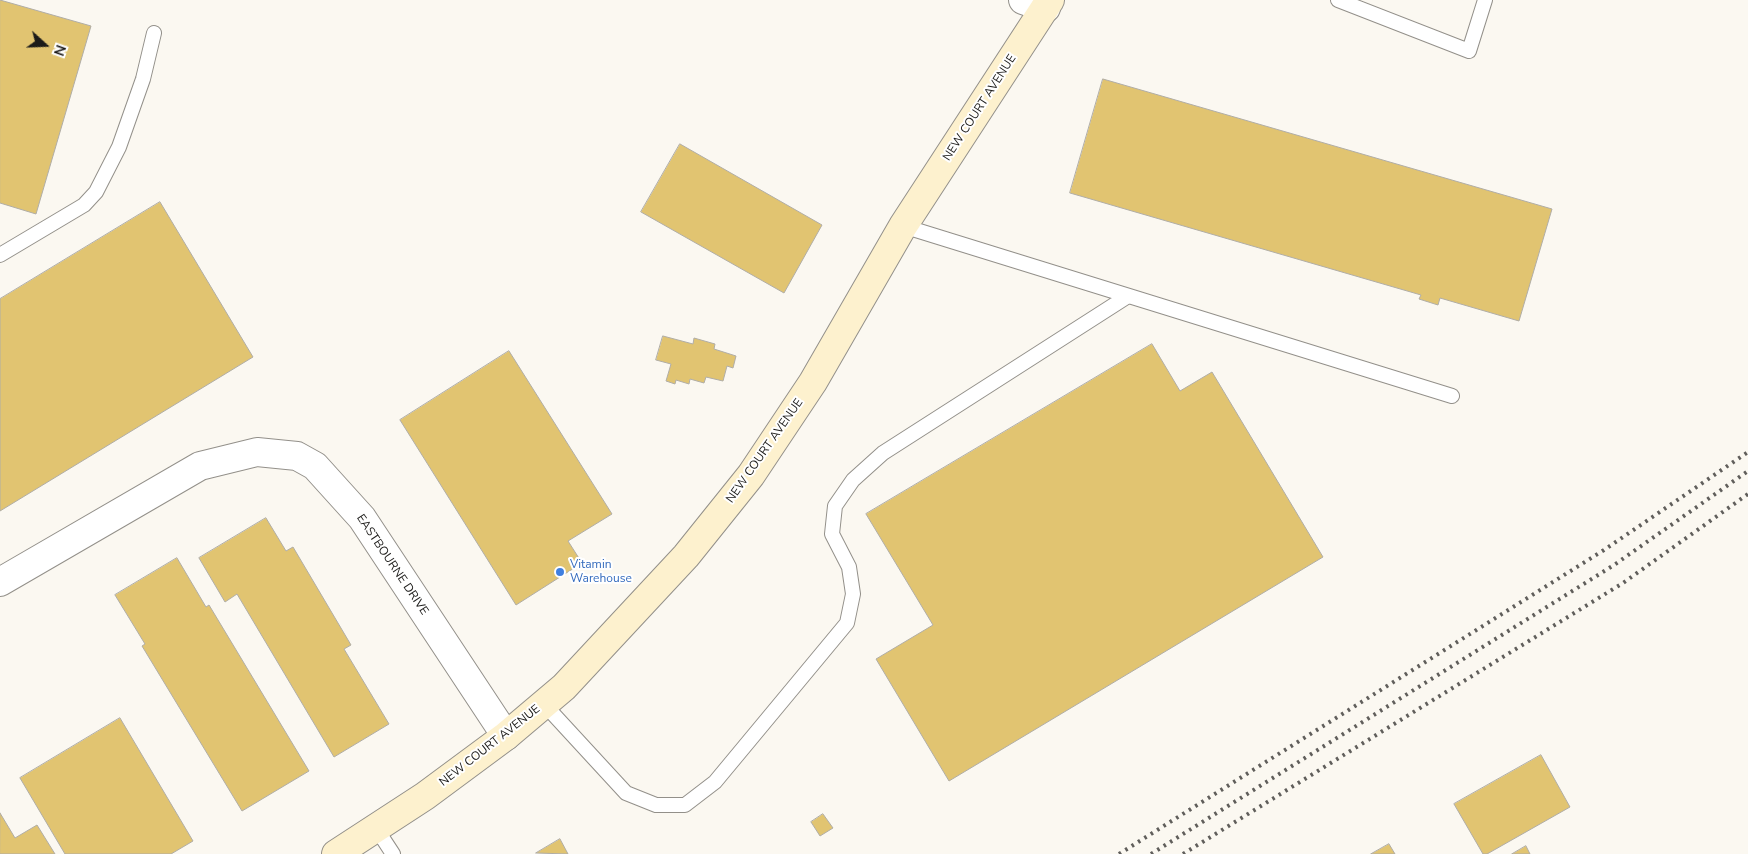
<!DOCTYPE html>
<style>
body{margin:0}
#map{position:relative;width:1748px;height:854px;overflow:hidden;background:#fbf8f1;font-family:"Nunito Sans",sans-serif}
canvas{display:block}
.north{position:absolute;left:20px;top:20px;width:50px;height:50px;-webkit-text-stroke:4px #fff;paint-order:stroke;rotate:110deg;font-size:14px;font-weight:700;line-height:20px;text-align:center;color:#1c1b19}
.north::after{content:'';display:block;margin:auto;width:18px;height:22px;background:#1c1b19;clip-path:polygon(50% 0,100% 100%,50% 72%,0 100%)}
</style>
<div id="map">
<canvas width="1748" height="854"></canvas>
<div class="north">N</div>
</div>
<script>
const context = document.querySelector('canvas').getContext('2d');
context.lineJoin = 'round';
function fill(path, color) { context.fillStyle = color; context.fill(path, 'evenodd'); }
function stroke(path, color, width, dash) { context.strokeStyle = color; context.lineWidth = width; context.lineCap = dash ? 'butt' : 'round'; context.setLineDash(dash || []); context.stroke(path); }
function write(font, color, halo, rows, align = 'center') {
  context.font = font + ' "Nunito Sans",sans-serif'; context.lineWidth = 4; context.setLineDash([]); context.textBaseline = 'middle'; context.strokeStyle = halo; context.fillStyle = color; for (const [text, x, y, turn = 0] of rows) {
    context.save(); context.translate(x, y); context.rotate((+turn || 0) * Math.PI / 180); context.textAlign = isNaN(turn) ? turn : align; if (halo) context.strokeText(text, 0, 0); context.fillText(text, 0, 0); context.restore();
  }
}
const building = new Path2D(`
 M0,0L91,26L36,214L0,203Z
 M1103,79L1552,209L1519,321L1440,298L1438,305L1419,299L1421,295L1070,193Z
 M680,144L822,225L784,293L641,212Z
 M160,202L253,357L0,511V299Z
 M663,336L693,344L694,338L715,344L714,349L736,356L733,368L727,366L723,381L706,377L704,383L690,379L689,384L676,380L675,384L666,381L671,364L656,360Z
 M1152,344L1180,391L1212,372L1323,557L949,781L876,659L933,625L866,514Z
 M509,351L612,514L568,541L582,563L516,605L400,420Z
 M266,518L286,551L293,547L351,645L344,649L389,724L334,757L237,594L225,602L199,558Z
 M177,558L206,607L209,605L309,771L242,811L142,646L145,644L115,595Z
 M120,718L193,841L171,854H65L20,778Z
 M1541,755L1570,807L1487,854H1483L1454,804Z
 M0,813L15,838L37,825L55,854H0Z
 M823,814L833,828L820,836L811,822Z
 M560,839L568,854L536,853Z
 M1389,844L1395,854H1371Z
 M1526,846L1530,854H1512Z`);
fill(building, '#e1c471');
stroke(building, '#b0ada6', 1);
const lane = new Path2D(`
 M1338,0L1469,51L1485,0
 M903,226L1452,396
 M0,255L84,205L96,192L119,147L143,79L154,33
 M544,704L626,793L656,805H685L715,782L847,623L853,594L849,567L832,534L835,506L853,480L883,453L1128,296
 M376,828L393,854`);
const street = new Path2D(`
 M1023,0L1046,8
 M0,582L200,466L257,452L297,456L315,466L362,518L506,736`);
const secondary = new Path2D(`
 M336,854L425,796L506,736L564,687L686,556L751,475L813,382L903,226L1050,0`);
stroke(lane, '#93908a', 16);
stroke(street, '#93908a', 30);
stroke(secondary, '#93908a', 30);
stroke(lane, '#fff', 14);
stroke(street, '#fff', 28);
stroke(secondary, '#fdf1ce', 28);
stroke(new Path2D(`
 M1119,854L1604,550L1748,452
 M1151,854L1614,565L1748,471
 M1183,854L1623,583L1748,494`), '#605e5b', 4, [2.5, 5]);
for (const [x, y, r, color] of [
 [560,572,5,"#3f7fe0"]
]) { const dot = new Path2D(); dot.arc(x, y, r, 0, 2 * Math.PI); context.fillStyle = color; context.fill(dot); stroke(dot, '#fff', 2); }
write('12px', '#1c1b19', '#fff', [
 ["NEW COURT AVENUE",980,108,-57],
 ["NEW COURT AVENUE",765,451,-55],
 ["EASTBOURNE DRIVE",392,565,56],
 ["NEW COURT AVENUE",490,746,-38]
]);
write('12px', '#366cbe', '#fff', [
 ["Vitamin",570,565],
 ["Warehouse",570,579]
], 'left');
</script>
